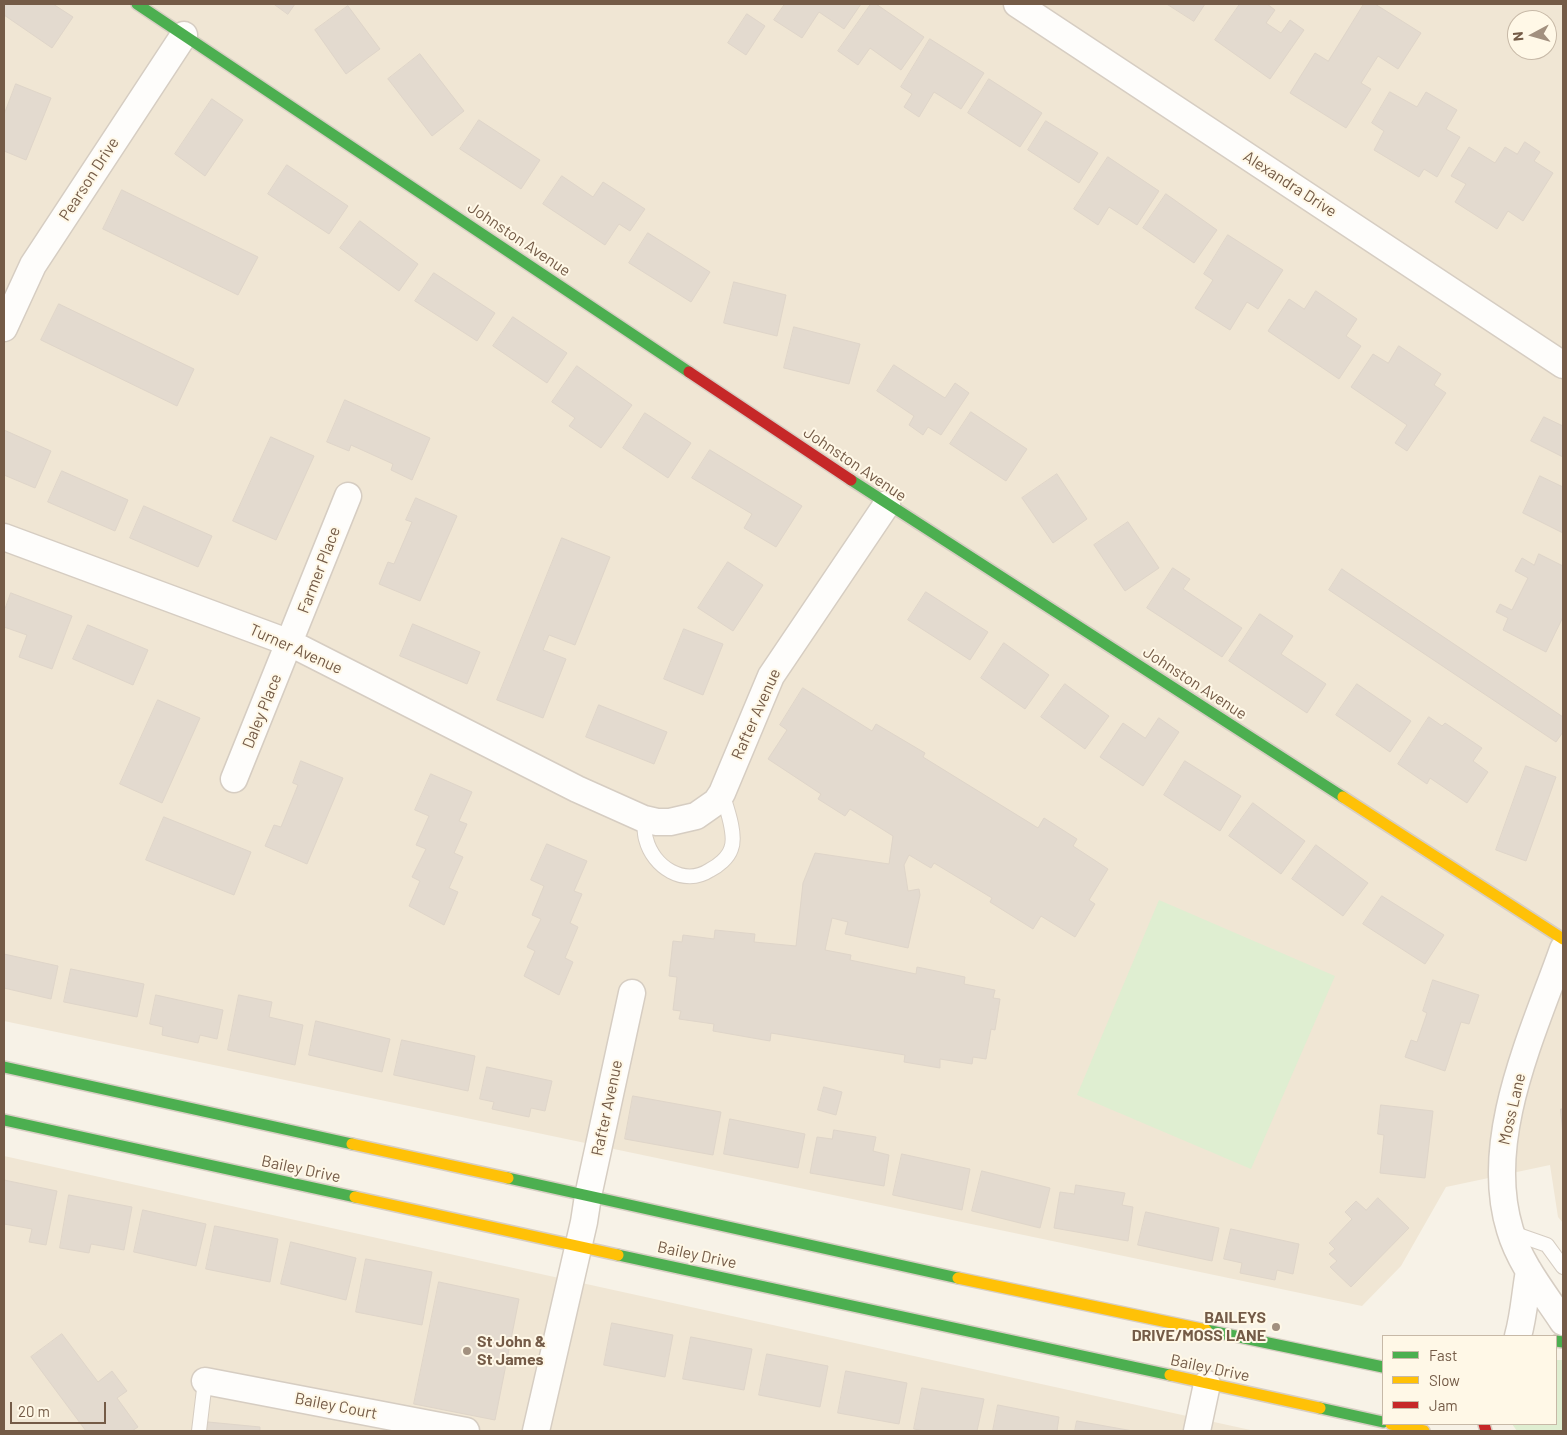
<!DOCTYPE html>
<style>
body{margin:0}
#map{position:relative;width:1567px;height:1435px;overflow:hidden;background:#f7f2e7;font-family:Barlow,sans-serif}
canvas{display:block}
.frame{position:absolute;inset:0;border:5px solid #745b47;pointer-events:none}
.legend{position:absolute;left:1382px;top:1335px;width:175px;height:90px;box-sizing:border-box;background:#fff8e7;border:1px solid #c7b9a7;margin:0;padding:6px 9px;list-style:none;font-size:15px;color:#745b47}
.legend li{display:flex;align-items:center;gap:10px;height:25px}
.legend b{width:25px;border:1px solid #c7b9a7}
.north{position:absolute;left:1507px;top:10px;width:50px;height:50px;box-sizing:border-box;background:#fff8e7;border:1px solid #c7b9a7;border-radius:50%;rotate:264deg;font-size:14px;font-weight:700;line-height:20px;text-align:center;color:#745b47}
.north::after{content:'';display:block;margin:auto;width:18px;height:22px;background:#a2907f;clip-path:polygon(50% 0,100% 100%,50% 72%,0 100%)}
.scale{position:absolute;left:10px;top:1402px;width:96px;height:22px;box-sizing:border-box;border:2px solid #745b47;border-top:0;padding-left:6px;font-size:15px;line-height:18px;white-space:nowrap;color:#745b47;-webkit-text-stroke:4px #fff8e7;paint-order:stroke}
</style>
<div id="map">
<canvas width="1567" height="1435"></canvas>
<div class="frame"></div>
<ul class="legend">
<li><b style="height:6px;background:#4caf50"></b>Fast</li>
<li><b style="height:6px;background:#ffc107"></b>Slow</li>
<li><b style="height:6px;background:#c62828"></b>Jam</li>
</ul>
<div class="north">N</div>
<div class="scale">20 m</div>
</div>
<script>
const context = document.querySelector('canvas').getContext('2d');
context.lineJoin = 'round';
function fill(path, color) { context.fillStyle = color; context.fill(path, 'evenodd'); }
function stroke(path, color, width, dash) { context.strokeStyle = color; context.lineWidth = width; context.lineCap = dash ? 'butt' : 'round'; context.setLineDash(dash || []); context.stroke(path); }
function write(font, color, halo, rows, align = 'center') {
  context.font = font + ' Barlow,sans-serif'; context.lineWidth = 4; context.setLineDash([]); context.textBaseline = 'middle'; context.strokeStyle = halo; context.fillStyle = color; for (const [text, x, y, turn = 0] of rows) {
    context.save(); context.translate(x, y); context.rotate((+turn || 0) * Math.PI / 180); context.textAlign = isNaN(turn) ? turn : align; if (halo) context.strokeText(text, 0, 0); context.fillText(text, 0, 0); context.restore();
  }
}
fill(new Path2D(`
 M4,4H1563V1223L1558,1217L1550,1165L1446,1187L1401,1266L1362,1306L4,1021ZM1517,20H1547V50H1517Z
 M4,1156L1255,1431H4Z`), '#f0e6d4');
fill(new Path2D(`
 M1159,900L1335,976L1251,1169L1077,1095Z
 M1556,1360H1563V1431H1517L1512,1424H1556Z`), '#dfeed1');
const building = new Path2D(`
 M4,4H53L73,17L52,48L4,15Z
 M274,4H295L288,14Z
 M785,4H861L844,29L819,12L802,38L774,20Z
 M871,4H876L924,37L901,70L870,48L858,65L838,51Z
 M1167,4H1205L1194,21Z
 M1240,4H1267L1275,10L1266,23L1281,33L1290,20L1304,30L1270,79L1215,40Z
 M1364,4H1375L1421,33L1398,69L1378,56L1361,83L1371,89L1346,128L1290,93L1315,53L1328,61Z
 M348,6L380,49L346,74L315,30Z
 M747,14L765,26L746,55L728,43Z
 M930,39L984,73L961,109L934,92L919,117L904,107L912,94L901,87Z
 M420,54L464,111L432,136L388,79Z
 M989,79L1042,113L1020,147L968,113Z
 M16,84L51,98L26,160L4,151V115Z
 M1390,92L1417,107L1426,92L1457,110L1446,129L1460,137L1437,177L1424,169L1419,177L1374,150L1384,131L1372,123Z
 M212,99L243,120L205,176L175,154Z
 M479,120L540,160L521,189L460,149Z
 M1046,121L1098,153L1079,183L1028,150Z
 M1525,142L1540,152L1534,161L1553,173L1523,221L1508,211L1497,229L1455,202L1466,184L1451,176L1469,147L1495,163L1505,147L1517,154Z
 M1108,157L1159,191L1137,225L1109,207L1098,225L1074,209Z
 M287,165L348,206L329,234L268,194Z
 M562,176L593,197L603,182L645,209L630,231L619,224L605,245L543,204Z
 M122,190L258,257L238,295L103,229Z
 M1166,194L1217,230L1194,263L1143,228Z
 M360,221L418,264L399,291L340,248Z
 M648,233L710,272L691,302L629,263Z
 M1228,235L1283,270L1258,309L1247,302L1230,330L1195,308L1213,280L1204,274Z
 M434,273L495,313L477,341L415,301Z
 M734,282L786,295L777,336L724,323Z
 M1316,291L1357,319L1346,336L1361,346L1339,379L1268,331L1289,299L1304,309Z
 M59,304L194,369L177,406L41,340Z
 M513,317L567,353L547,383L493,346Z
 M794,327L860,344L849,384L784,368Z
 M1399,346L1441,374L1434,385L1446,393L1407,451L1395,443L1407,425L1351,387L1373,354L1388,363Z
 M894,365L945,398L955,383L969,393L941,435L928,427L923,435L909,425L914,416L877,391Z
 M577,366L632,405L601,448L569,426L575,418L552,402Z
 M345,400L430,438L412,480L391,470L393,464L351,445L349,451L327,442Z
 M971,412L1027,449L1006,481L950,444Z
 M645,413L691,443L668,478L623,448Z
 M1544,417L1563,426V457L1531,441Z
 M4,430L51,451L35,488L4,475Z
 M271,437L314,456L276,540L233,521Z
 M710,450L802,506L776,547L744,528L752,514L692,478Z
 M62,471L128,500L115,531L48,502Z
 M1057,474L1087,519L1053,543L1022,498Z
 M1540,476L1563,487V533L1523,513Z
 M416,498L457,516L420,601L379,584L388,562L394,564L412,522L406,520Z
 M144,506L212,536L198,567L130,538Z
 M1128,522L1159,568L1125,591L1094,545Z
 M562,538L610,557L575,645L549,635L543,650L566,659L543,718L497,700Z
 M1539,554L1563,566V617L1546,652L1503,630L1508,618L1496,612L1500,604L1512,610L1528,578L1515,571L1522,558L1534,565Z
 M728,562L763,585L733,631L698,608Z
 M1173,568L1190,579L1183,589L1242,628L1222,657L1147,608Z
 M1342,569L1563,717V732L1556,742L1329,590Z
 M926,592L988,632L970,660L908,620Z
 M11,593L72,616L52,669L19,657L27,635L4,627V612Z
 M1260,614L1293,636L1281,654L1326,684L1307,713L1229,661Z
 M413,624L480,652L467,684L400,656Z
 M88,625L148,650L133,685L73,659Z
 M684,629L723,644L703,695L664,679Z
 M1004,643L1049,675L1025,709L981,678Z
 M1065,684L1109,716L1085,749L1041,717Z
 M1357,684L1411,721L1390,752L1336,715Z
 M803,688L872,731L876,724L925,753L923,757L1038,828L1044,818L1077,839L1073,846L1108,869L1089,900L1095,904L1075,937L1041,916L1033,929L990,902L992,898L934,863L931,868L909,855L904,865L908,891L919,889L920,895L908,948L845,934L848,922L832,918L825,950L851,955L850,960L916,974L917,967L965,977L964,984L995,990L993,998L1000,999L995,1030L991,1029L986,1059L973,1057L972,1064L940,1059V1068L904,1062L905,1055L771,1033L770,1041L713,1031L714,1024L679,1019L681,1011L673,1010L677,977L669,976L673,941L682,942L683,935L714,939L715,930L755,934L754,942L796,946L803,883L815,853L889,864L893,836L850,809L845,816L818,799L821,794L768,759L787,730L780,725Z
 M158,700L200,718L162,803L120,784Z
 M599,705L667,732L654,764L586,737Z
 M1429,717L1442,726L1445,723L1482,748L1473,761L1488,772L1467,803L1430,778L1427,784L1398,764Z
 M1159,718L1179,732L1143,786L1100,757L1123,723L1145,738Z
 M301,761L343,778L307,864L265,846L274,825L281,827L298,785L293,783Z
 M1185,761L1241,796L1220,831L1164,795Z
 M1526,766L1556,777L1526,861L1496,850Z
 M431,774L472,792L459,821L467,824L454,853L463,857L449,888L458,892L444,925L409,906L420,881L412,877L426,849L416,845L429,816L415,810Z
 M1253,803L1305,841L1281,874L1229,836Z
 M164,817L251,852L234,895L146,860Z
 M547,844L587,861L574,891L582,894L570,923L578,927L565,958L573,962L559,995L524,976L535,951L527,947L541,919L532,915L544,886L531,880Z
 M1316,845L1368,883L1343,916L1292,879Z
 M1382,896L1444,935L1425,964L1363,924Z
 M4,954L58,966L51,999L4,988Z
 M71,969L144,984L137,1017L64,1002Z
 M1433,980L1479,995L1469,1024L1461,1022L1445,1071L1405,1057L1411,1040L1417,1042L1427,1013L1423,1011Z
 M156,995L223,1010L217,1039L200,1035L198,1043L162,1035L163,1027L150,1024Z
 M239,995L272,1002L269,1017L303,1025L295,1065L228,1050Z
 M316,1021L390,1039L382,1072L309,1055Z
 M402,1040L475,1056L468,1091L394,1075Z
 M487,1067L552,1081L545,1111L531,1108L529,1117L492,1109L494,1102L480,1099Z
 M824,1087L842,1092L836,1115L818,1110Z
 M633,1096L721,1112L713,1155L625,1139Z
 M1381,1105L1433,1111L1425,1178L1380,1173L1384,1135L1378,1134Z
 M1561,1109H1563V1135Z
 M730,1119L805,1134L798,1168L724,1154Z
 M834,1130L876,1137L873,1151L889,1155L884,1186L810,1173L817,1137L832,1139Z
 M902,1154L970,1169L962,1210L893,1195Z
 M982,1171L1050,1188L1040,1228L972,1211Z
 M4,1180L57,1191L46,1245L29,1242L32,1229L4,1224Z
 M1076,1185L1125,1193L1122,1205L1133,1207L1128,1241L1054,1228L1060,1192L1074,1194Z
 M69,1195L132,1207L124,1250L91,1244L89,1253L60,1248Z
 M1378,1198L1409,1228L1351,1287L1330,1267L1337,1261L1329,1254L1335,1249L1329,1243L1352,1219L1345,1212L1356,1201L1366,1210Z
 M143,1210L206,1224L196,1266L134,1252Z
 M1146,1212L1219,1228L1212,1261L1138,1245Z
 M215,1226L278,1239L270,1282L206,1269Z
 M1231,1229L1299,1244L1293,1274L1277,1270L1275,1280L1240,1273L1242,1263L1224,1259Z
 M291,1242L356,1258L346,1300L281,1284Z
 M366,1259L432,1272L422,1325L356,1312Z
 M439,1282L519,1299L495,1420L414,1404Z
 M612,1323L673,1335L665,1377L604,1365Z
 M62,1334L98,1382L112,1371L127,1391L117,1398L138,1427L132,1431H86L31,1357Z
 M691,1337L752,1349L744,1390L683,1379Z
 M767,1354L828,1366L820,1407L759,1395Z
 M846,1371L907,1383L899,1424L838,1413Z
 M922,1388L984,1399L977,1431H924L914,1429Z
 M998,1405L1059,1417L1057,1431H993Z
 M1077,1421L1133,1431H1075Z
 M208,1422L260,1427V1431H207Z`);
fill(building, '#e3dacf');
stroke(building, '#dfd5c9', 1);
const lane = new Path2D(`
 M644,819C645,826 644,833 646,839C653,867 684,887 710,870C718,866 728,858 731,849C737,835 726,806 722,793
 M1510,1232L1547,1245L1563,1267
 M199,1431L205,1381`);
const street = new Path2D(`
 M1017,4L1563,365
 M4,328L33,265L184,35
 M4,537L290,643L577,789L644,819L657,822H670L696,816L716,802L722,793L771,676L887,504
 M234,779L348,496
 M1563,949C1533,1034 1482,1139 1510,1230C1520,1264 1544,1293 1563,1322
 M1518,1336C1524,1315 1525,1293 1529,1271
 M205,1381L466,1431
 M536,1431L584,1222L588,1196L632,993
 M1197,1431L1207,1384`);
const fast = new Path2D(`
 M137,4L689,372
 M851,480L1343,797
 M4,1067L352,1144
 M4,1120L355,1197
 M508,1178L958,1278
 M618,1255L1170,1375
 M1206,1330L1383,1367
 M1556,1341L1563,1342
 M1320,1408L1383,1422`);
const slow = new Path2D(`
 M1343,797L1563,939
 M352,1144L508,1178
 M355,1197L618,1255
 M958,1278L1206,1330
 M1170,1375L1320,1408
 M1391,1424L1424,1431`);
const jam = new Path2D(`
 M689,372L851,480
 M1484,1424L1486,1431`);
stroke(lane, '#d6cdc2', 16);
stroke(street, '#d6cdc2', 29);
stroke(fast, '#d7cec3', 14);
stroke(slow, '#d7cec3', 14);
stroke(jam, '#d7cec3', 14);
stroke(lane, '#fefdfb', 14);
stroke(street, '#fefdfb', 26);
stroke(fast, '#4caf50', 11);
stroke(slow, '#ffc107', 11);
stroke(jam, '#c62828', 11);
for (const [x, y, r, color] of [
 [1276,1327,5,"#a2907f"],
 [467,1351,5,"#a2907f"]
]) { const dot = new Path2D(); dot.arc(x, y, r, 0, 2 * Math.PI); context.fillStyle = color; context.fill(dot); stroke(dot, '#fff8e7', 2); }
write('16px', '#745b47', '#fff8e7', [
 ["Pearson Drive",89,179,-57],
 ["Alexandra Drive",1290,184,33],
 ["Johnston Avenue",519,239,34],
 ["Johnston Avenue",855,464,34],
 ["Farmer Place",319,570,-69],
 ["Turner Avenue",296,649,24],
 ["Johnston Avenue",1195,683,33],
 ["Daley Place",262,711,-68],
 ["Rafter Avenue",756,714,-66],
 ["Rafter Avenue",607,1108,-78],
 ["Moss Lane",1512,1109,-77],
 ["Bailey Drive",301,1169,12],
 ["Bailey Drive",697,1255,12],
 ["Bailey Drive",1210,1368,12],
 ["Bailey Court",336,1406,11]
]);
write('bold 16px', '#745b47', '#fff8e7', [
 ["BAILEYS",1266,1318],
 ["DRIVE/MOSS LANE",1266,1336],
 ["St John &",477,1342,"left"],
 ["St James",477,1360,"left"]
], 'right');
</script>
